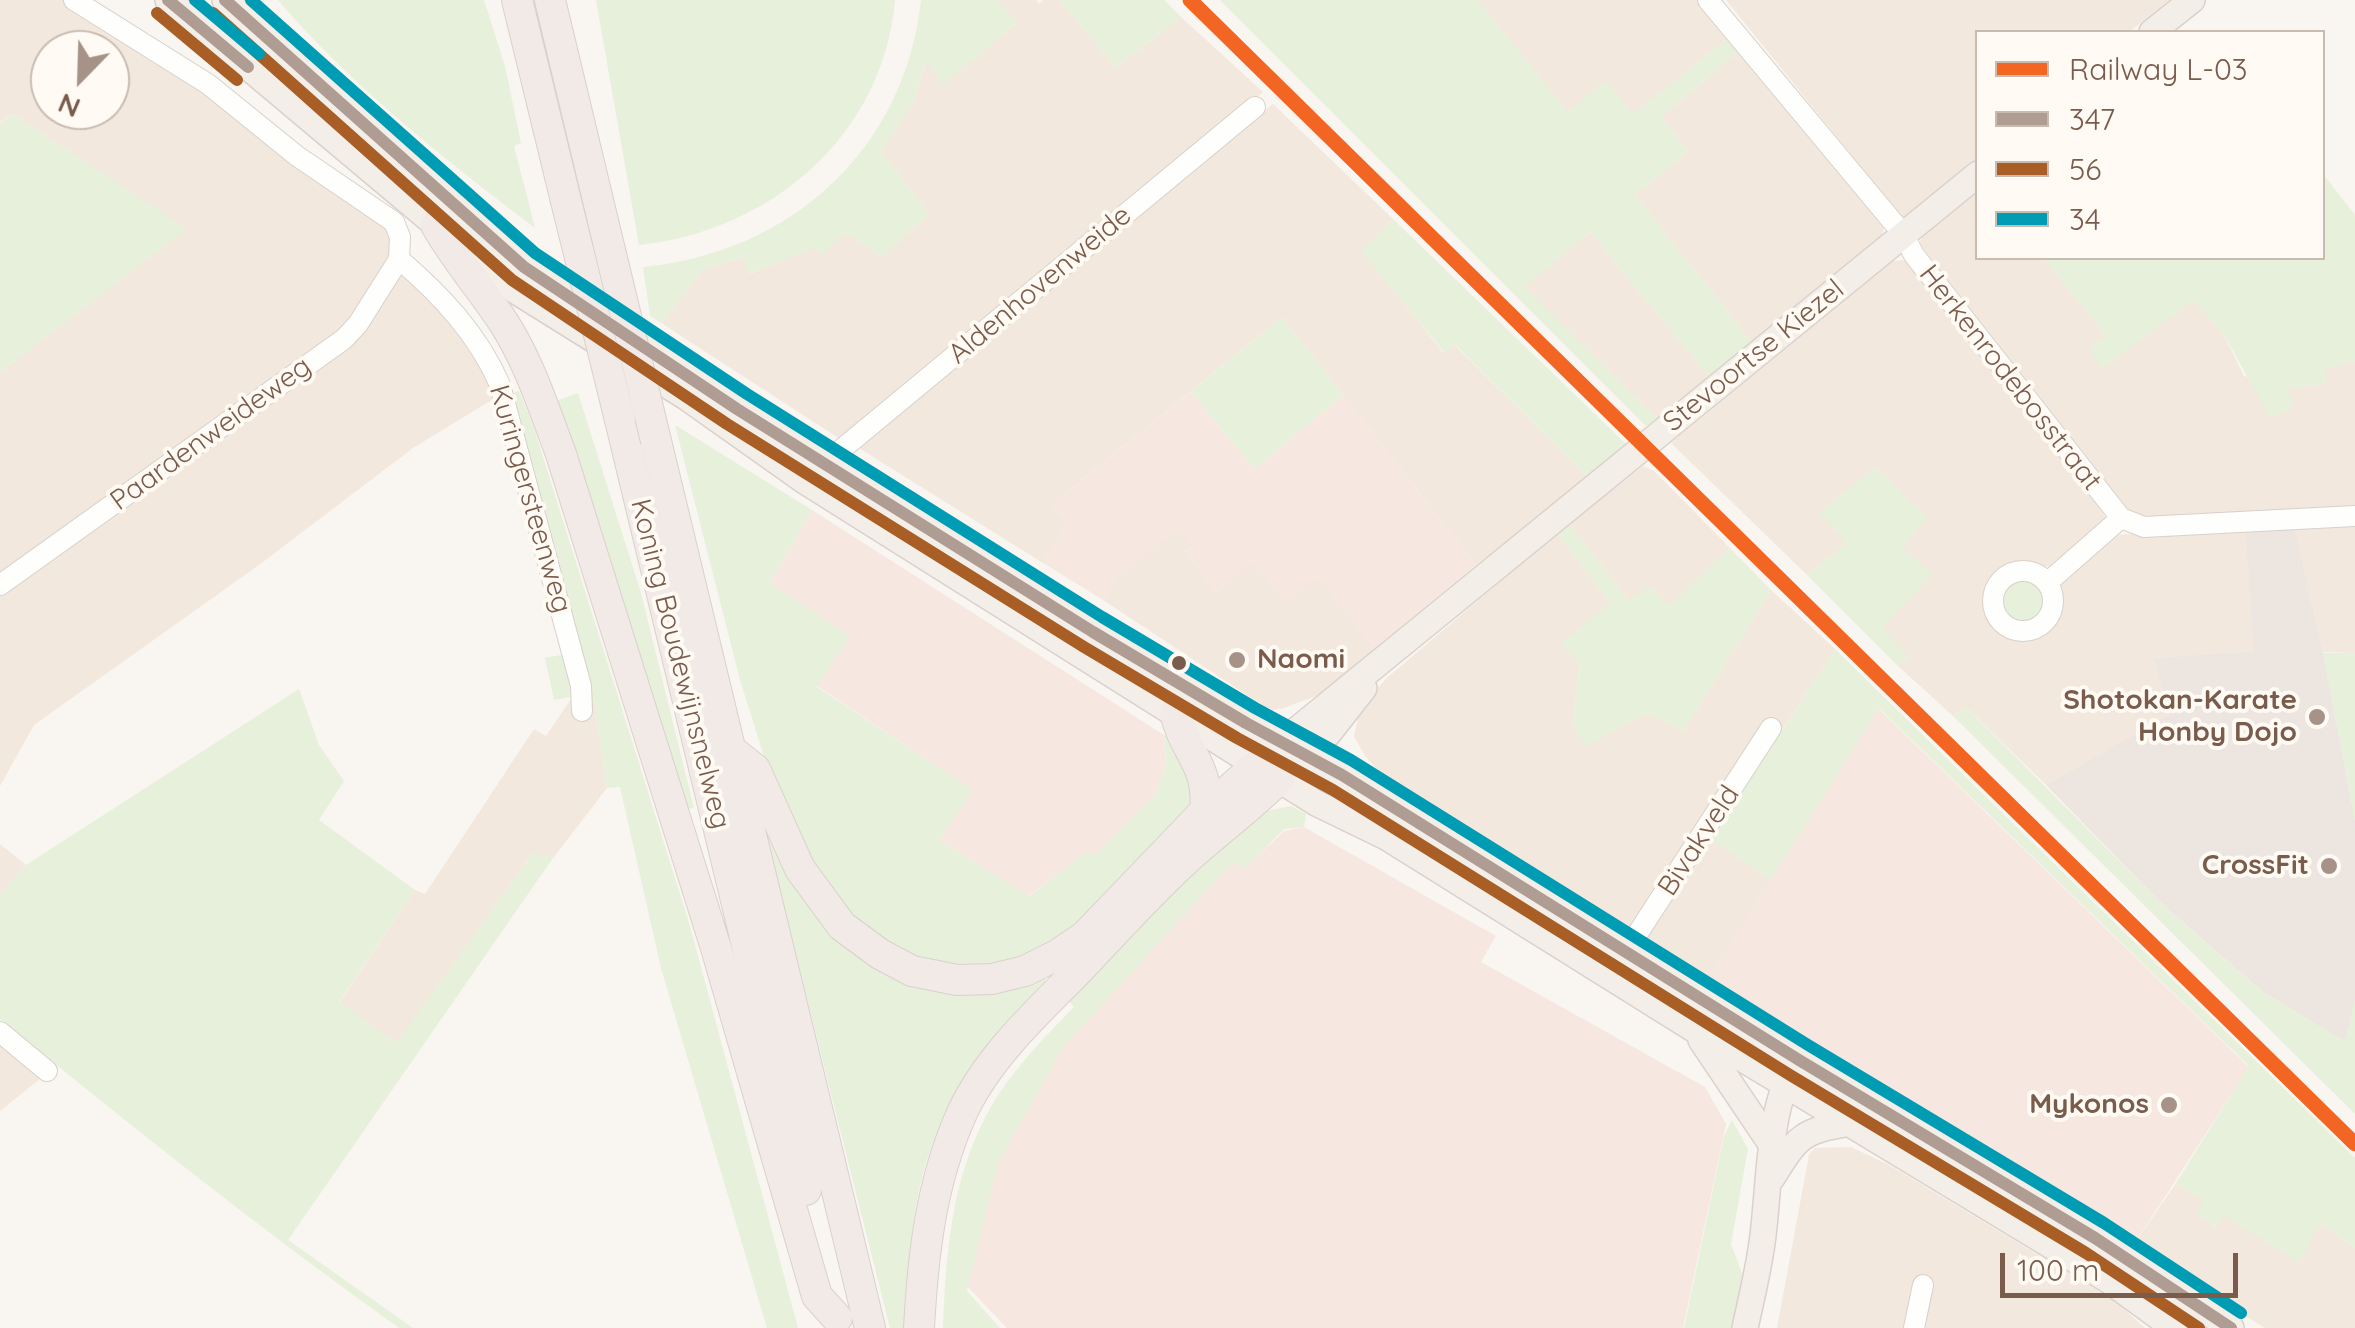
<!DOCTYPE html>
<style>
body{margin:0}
#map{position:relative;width:2355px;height:1328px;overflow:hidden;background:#f9f5f0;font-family:Quicksand,sans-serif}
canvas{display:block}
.legend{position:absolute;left:1975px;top:30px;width:350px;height:230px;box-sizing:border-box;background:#fffaf3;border:2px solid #cabbb1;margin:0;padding:12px 18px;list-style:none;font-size:30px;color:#7a5c4d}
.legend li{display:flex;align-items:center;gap:20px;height:50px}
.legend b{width:50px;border:2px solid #cabbb1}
.north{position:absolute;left:30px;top:30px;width:100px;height:100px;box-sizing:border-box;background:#fffaf3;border:2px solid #cabbb1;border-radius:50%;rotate:203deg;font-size:28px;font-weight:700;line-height:40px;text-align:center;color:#7a5c4d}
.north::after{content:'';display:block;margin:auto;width:35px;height:45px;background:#a69286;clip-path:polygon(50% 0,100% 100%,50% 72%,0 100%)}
.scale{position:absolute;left:2000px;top:1253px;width:238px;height:45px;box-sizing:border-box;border:5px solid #7a5c4d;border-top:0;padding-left:12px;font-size:30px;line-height:35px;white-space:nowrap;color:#7a5c4d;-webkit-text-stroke:8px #fffaf3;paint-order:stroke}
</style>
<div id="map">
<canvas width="2355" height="1328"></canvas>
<ul class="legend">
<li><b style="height:12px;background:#f26522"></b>Railway L-03</li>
<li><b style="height:12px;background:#af9d94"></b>347</li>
<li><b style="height:12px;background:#a85e24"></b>56</li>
<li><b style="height:12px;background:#009cb4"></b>34</li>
</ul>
<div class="north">N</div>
<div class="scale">100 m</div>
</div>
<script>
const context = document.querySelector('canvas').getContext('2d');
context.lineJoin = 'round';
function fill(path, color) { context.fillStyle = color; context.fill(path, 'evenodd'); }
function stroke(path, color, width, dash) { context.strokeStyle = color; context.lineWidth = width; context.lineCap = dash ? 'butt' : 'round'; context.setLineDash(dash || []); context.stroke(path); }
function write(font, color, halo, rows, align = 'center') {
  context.font = font + ' Quicksand,sans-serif'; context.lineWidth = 8; context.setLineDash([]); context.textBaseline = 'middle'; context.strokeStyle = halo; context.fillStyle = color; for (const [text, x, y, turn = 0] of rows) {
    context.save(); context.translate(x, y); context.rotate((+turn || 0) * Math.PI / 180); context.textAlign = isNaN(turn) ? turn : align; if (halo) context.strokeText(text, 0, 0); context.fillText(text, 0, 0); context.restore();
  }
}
fill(new Path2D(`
 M0,0H67L163,59L261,140L387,223L394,248L347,327L0,573V372L186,229L13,114L0,122ZM50,50H110V110H50Z
 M996,0H1036L1039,4L1043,0H1059L1116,67L1181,17L1263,92L840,439L661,323L704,269L744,257L750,274L846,232L882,257L929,213L881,152L914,101L927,58L943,84L1018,22Z
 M1477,0H1699L1730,36L1634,115L1568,112Z
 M1726,0H2169L2129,32H1978L1977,159L1904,220Z
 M1741,49L1884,228L1882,236L1752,342L1635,195L1688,151L1661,117Z
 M1273,104L1393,219L1362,251L1443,352L1455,345L1589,478L1476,565L1282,317L1052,504L1068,522L1043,563L854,445Z
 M1977,192L1978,258H2044L2106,336L2194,300L2224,335L2244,376L2286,388L2326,384L2323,368L2355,362V508L2135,521L2122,512L1919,243L1926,231Z
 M1590,232L1710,378L1657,419L1524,287Z
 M1905,260L2098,505L2105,517L2103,524L2053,566H2021L2003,572L1996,579L1989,594L1988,611L2004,632L2024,637L2042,631L2056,615L2058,592L2062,582L2117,535L2245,527L2255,651L2155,658L2172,714L2046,785L1965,706L1953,716L1898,666L1908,656L1881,629L1932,573L1901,548L1927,518L1876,467L1820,513L1847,543L1807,575L1671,443L1892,261Z
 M402,275L417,281L471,342L495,398L413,448L259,565L34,725L0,786V596L346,347L389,282Z
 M1643,466L1654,471L1730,548L1669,607L1629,601L1569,523Z
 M2355,522V653L2323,652L2294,525Z
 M1178,527L1193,545L1185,552L1217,592L1253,562L1317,576L1375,648L1329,691L1284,708L1273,710L1265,707L1103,600L1116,579Z
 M1557,533L1610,603L1580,663L1573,725L1649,713L1683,731L1771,590L1835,649L1711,839L1771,880L1709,979L1381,774L1365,756L1354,736L1361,706L1388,677Z
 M593,692L607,788L553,858L532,854L397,1044L339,1003L415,890L425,894L534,729L546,736L573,696Z
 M0,844L26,865L0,895Z
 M0,1044L41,1078L0,1111Z
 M1851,1147L1889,1165L2115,1301L2145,1328H1777L1809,1155L1815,1148Z
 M2176,1183L2205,1200L2197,1215L2216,1227L2224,1214L2299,1262L2320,1223L2355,1248V1328H2265L2133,1246Z`), '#f2e8de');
fill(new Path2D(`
 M1190,392L1255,469L1343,395L1476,565L1375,648L1317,577L1286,602L1253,563L1217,592L1185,552L1193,545L1178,528L1116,579L1103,600L1043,563L1068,522L1052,504Z
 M812,510L1164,735L1166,764L1156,794L1113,840L1092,858L1088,852L1028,896L939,840L972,790L817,686L770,583Z
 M1878,708L2249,1067L2133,1246L1898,1102L1877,1085L1709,979Z
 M1304,827L1496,936L1481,962L1705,1087L1726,1124L1683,1328H1007L959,1278L991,1160L1057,1041L1233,861L1244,869L1284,831Z`), '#f6e8e1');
fill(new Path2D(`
 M2294,525L2323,652L2355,821V1002L2345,1042L2263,992L2160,902L2046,785L2171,714L2154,658L2254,651L2245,527Z`), '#ede5e0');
fill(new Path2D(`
 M278,0H484L505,66L521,143L514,146L535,228C448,162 349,84 278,0Z
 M596,0H895C883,136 771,231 639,245Z
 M921,0H996L1018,22L943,85L926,60L914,101L881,152L929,213L882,257L846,232L823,254L812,248L749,274L744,257L704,269L661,323L650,316L643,267C790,253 905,150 921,0Z
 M1059,0H1164L1181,17L1116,67Z
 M1220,0H1477L1568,111L1606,80L1634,114L1730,36L1741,49L1661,117L1688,151L1635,195L1752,342L1710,378L1590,232L1525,287L1657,419L1646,426Z
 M13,114L187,229L0,372V123Z
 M2323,174L2355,215V362L2324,368L2326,384L2287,388L2295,406L2271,419L2224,335L2194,300L2102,369L2088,349L2106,336L2044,258H2322Z
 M1393,219L1627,445L1589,478L1456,345L1444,352L1361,251Z
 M1282,317L1343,395L1255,469L1190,392Z
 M519,391L533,425L690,926L798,1328H767L661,968L620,787L607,788L593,693L554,700L545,658L582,651L579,638L562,641L495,398Z
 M578,393L641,593L694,808L680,811L553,402Z
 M675,425L812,510L770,583L850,636L817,687L973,790L939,840L1029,896L1088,851L1093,857L1156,794L1166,764L1164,735L1175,741L1199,799L1121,889L1051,944L992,967L958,969L920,960L853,923L807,863L772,782L740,680Z
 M1876,467L1928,518L1901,548L1933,573L1882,628L1908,656L1898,666L1807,575L1847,543L1819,513Z
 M1569,523L1629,601L1649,586L1669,606L1730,548L1771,590L1683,731L1648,713L1586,746L1573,726L1580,663L1561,643L1610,603L1557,533Z
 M1999 602a24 24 0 1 1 48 0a24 24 0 1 1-48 0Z
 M1835,649L2355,1158V1248L2320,1223L2299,1263L2224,1215L2217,1227L2196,1215L2204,1200L2176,1183L2249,1066L1879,708L1771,880L1711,840Z
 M2323,653H2355V821Z
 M299,689L319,745L344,781L319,820L415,890L339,1002L396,1043L533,853L553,858L288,1240L413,1328H399C262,1230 131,1126 0,1019V895L26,865Z
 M1965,706L2160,902L2263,992L2344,1041L2355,1002V1114L1953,716Z
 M1291,806L1306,814L1304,827L1284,829L1244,870L1233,862L1064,1046L998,1163L967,1291L1000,1328H943C946,1255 951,1182 986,1116C1008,1074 1042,1040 1074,1007L1067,999L1200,861L1262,812Z
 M763,824L894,970L1043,971L1046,984C1006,1037 951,1090 929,1154C910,1208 909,1271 905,1328H890Z
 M1732,1120L1748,1149L1731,1244L1744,1279L1733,1328H1684L1724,1136Z`), '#e7f0db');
const minor = new Path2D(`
 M74,0L208,84L297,156L394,222L400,237L399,259
 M1708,0L1903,234L1914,255L2121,518L2144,527L2355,516
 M399,259C440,294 478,334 500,385L581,686L582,711
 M825,463L1255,107
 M1993 601a30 30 0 1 1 60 0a30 30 0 1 1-60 0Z
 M2047,583L2121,518
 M0,585L344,339L358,324L399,259
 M1625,953L1771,728
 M0,1032L47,1071
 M1914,1328L1923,1285`);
const major = new Path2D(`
 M168,0L511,288L686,397L806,482L1316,803L1386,837L1698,1032L2108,1280L2174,1328
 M225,0L524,267L737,409L1093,632L1246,723L1342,775L1799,1060L2095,1238L2231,1328
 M2152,32L2192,0
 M1272,750L1978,174
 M1294,766L1328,734L1364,688
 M1701,1040L1773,1147
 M1772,1178C1798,1136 1801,1131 1851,1123
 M1745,1328C1751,1300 1758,1272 1762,1243C1769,1196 1768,1112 1791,1073`);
const highway = new Path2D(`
 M517,0L565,197
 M550,0L603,221
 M436,225C455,259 480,287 502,320C529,361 544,409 561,454L716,948L817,1296L837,1318
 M620,420L806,1190
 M656,441L870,1328
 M1175,712C1184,753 1210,764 1205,811
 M736,754L755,769L800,869L842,926L880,954L912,971L957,980L992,979L1025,971L1057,955L1085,936L1205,811L1258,764
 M919,1328C923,1254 931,1182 962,1113C986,1061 1031,1018 1071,978C1110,938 1147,895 1188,858C1218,831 1251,807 1280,778`);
stroke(minor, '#d7d1cb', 22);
stroke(major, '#dad1cc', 28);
stroke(highway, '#dad1cc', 32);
stroke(minor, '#fefefd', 20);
stroke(major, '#f3eee8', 25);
stroke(highway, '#f2eae7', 30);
const highwayBridge = new Path2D(`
 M565,197L620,420
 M603,221L656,441`);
stroke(highwayBridge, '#dad1cc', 32, []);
stroke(highwayBridge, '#f2eae7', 30);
stroke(new Path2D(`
 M168,0L248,67
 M225,0L524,267L737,409L1093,632L1246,723L1342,775L1799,1060L2095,1238L2231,1328`), '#af9d94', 12);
stroke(new Path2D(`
 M157,13L237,80
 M213,13L512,280L727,424L1084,647L1237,738L1333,790L1790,1075L2086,1253L2199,1328`), '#a85e24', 12);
stroke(new Path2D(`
 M195,0L259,54
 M251,0L535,253L747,394L1102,617L1255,708L1351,760L1808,1045L2104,1223L2241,1313`), '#009cb4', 12);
stroke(new Path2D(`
 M1190,0L2355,1144`), '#f26522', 15);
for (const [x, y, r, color] of [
 [1237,660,10,"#a69286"],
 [1179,663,9,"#7a5c4d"],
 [2317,717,10,"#a69286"],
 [2329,866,10,"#a69286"],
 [2169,1105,10,"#a69286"]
]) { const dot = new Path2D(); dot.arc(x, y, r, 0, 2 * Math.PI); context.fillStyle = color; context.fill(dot); stroke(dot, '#fffaf3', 4); }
write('28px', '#7a5c4d', '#fffaf3', [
 ["Aldenhovenweide",1040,285,-40],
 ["Stevoortse Kiezel",1754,356,-39],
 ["Herkenrodebosstraat",2010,378,52],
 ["Paardenweideweg",211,434,-36],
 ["Kuringersteenweg",530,499,74],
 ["Koning Boudewijnsnelweg",680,664,76],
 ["Bivakveld",1699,841,-57]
]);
write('bold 28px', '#7a5c4d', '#fffaf3', [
 ["Naomi",1257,660,"left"],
 ["Shotokan-Karate",2297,701],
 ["Honby Dojo",2297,733],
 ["CrossFit",2309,866],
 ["Mykonos",2149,1105]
], 'right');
</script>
